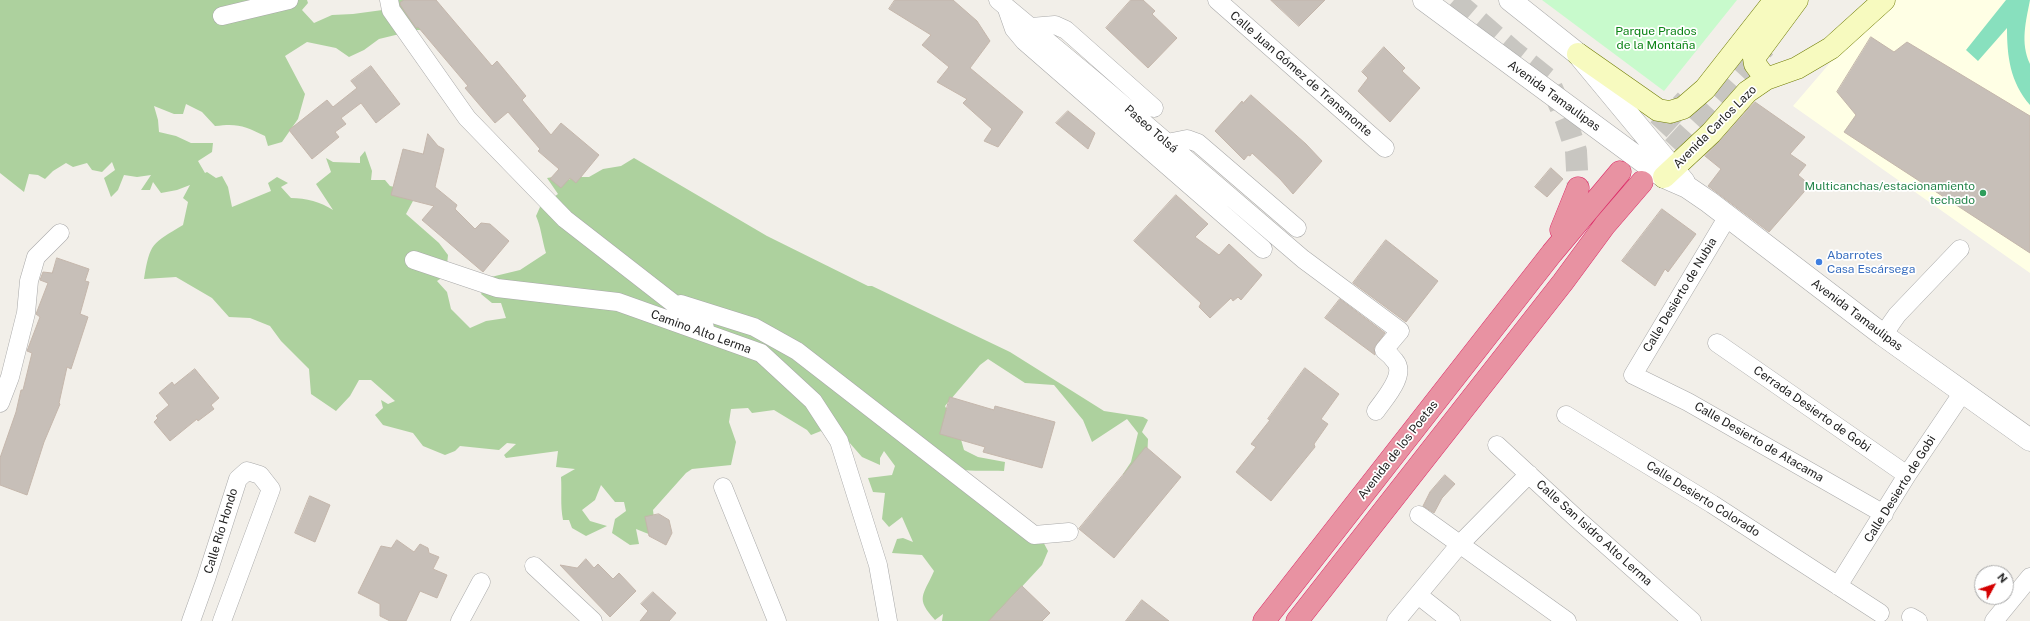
<!DOCTYPE html>
<meta charset="utf-8">
<style>
body{margin:0}
#map{position:relative;width:2030px;height:621px;overflow:hidden;background:#f2efe9;font-family:"Public Sans",sans-serif}
canvas{display:block}
.north{position:absolute;left:1974px;top:565px;width:40px;height:40px;box-sizing:border-box;background:#fff;border:1px solid #a7a7a7;border-radius:50%;rotate:50deg;font-size:11px;font-weight:700;line-height:16px;text-align:center;color:#222}
.north::after{content:'';display:block;margin:auto;width:14px;height:18px;background:#d40000;clip-path:polygon(50% 0,100% 100%,50% 72%,0 100%)}
</style>
<div id="map">
<canvas width="2030" height="621"></canvas>
<div class="north">N</div>
</div>
<script>
const context = document.querySelector('canvas').getContext('2d');
context.lineJoin = 'round';
function fill(path, color) { context.fillStyle = color; context.fill(path, 'evenodd'); }
function stroke(path, color, width, dash) { context.strokeStyle = color; context.lineWidth = width; context.lineCap = dash ? 'butt' : 'round'; context.setLineDash(dash || []); context.stroke(path); }
function write(font, color, halo, rows, align = 'center') {
  context.font = font + ' "Public Sans",sans-serif'; context.lineWidth = 3.5; context.setLineDash([]); context.textBaseline = 'middle'; context.strokeStyle = halo; context.fillStyle = color; for (const [text, x, y, turn = 0] of rows) {
    context.save(); context.translate(x, y); context.rotate((+turn || 0) * Math.PI / 180); context.textAlign = isNaN(turn) ? turn : align; if (halo) context.strokeText(text, 0, 0); context.fillText(text, 0, 0); context.restore();
  }
}
fill(new Path2D(`
 M1881,0H2030V273L1793,106L1865,22Z`), '#ffffe5');
fill(new Path2D(`
 M0,0H307L308,3L302,10L314,23L332,15L353,14L390,9L394,0H412L432,30H416L379,39L364,50L349,57L336,48L307,42L285,56L305,94L298,119L282,142L268,146L265,136C245,126 238,123 215,126L202,112L186,104L183,114H174L154,106L158,120L159,132L176,136L191,143H213L212,152L198,161L205,173L207,172L216,178L222,176L228,187L232,207L271,191L268,183L277,177L288,183L281,187L291,198C306,198 321,202 333,210L316,184L331,172L326,158L333,162L360,163V157L365,151L372,171L371,180H385L390,186L407,190L414,199L406,214L439,243L448,255L446,275L437,281L447,292L451,309L470,328L486,321L506,318L501,303H492L481,294L491,277L520,270L546,253C542,240 541,227 536,216L540,207L558,194L547,178L553,177L562,182L576,177H589L603,169L621,166L634,158L767,236L868,286H872L1010,352L1104,411L1143,417L1148,420L1142,432L1148,439L1147,460L1126,483L1123,474L1131,462L1138,433L1127,419L1092,442L1083,420L1054,385L1025,383L988,359L980,365L945,406L960,436L964,450L978,457L1005,462L1004,471C988,470 974,472 958,469L1039,534L1048,551L1042,565L990,621H942L943,614L935,620C915,598 923,596 934,571L922,555L892,553L897,539L903,538L913,542L902,517L889,527L882,519L885,493L873,492L868,478L892,475L895,466L884,451L880,458V465L862,457L848,441L833,440L821,431L811,435L807,430L774,410L752,413L748,408L731,409L729,422L736,442L731,465L692,469L686,473L653,510L656,537L636,529L639,544L630,545L612,533L615,519L626,511L624,502H615L601,485L595,500L582,510L590,521L607,526L586,536L572,528L569,520H563C560,505 562,492 561,477L575,469L556,467L558,451L506,458L504,455L516,444L507,443L499,450L460,446L455,451L445,455L423,446L413,433L383,425L375,415L383,408L381,400L388,404L395,401L371,380H359L350,396L336,411L311,394L309,369L281,341L270,326L250,318L229,317L212,298L176,277L144,279C150,242 152,244 183,225L188,202L183,198L190,185L177,190L161,193L153,182L150,190H141L151,175L137,177L124,175L118,190L111,197L104,178L115,170L112,162L102,172L92,170L87,163L73,167L66,163L53,171L45,179L38,175L29,174L24,192L0,173Z`), '#add19e');
fill(new Path2D(`
 M1542,0H1737L1664,91Z`), '#c8facc');
fill(new Path2D(`
 M2006,0H2030C2026,21 2020,43 2030,64V105C2010,82 2007,56 2007,28L1978,61L1966,50Z`), '#88e0be');
const building = new Path2D(`
 M404,0H436L492,66L497,61L526,96L522,100L551,135L561,123L599,155L576,183L570,178L561,188L550,179L559,169L538,151L540,149L508,112L495,123L465,88L468,86L418,27L416,28L401,6L400,3Z
 M895,0H953L977,21L990,41L970,68L1023,112L998,147L984,141L992,129L963,103L967,99L937,82L949,67L922,45L931,35L889,9Z
 M1131,0H1143L1155,11L1152,14L1177,38L1148,68L1106,28Z
 M1271,0H1325L1299,26Z
 M1871,37L1894,52L1907,42L2030,116V253L1844,132L1856,115L1837,92Z
 M1384,47L1405,68L1402,71L1420,88L1390,122L1358,91L1368,78L1362,72Z
 M371,66L400,104L376,123L361,103L341,118L346,124L335,132L339,137L312,159L289,130L327,100L333,107L357,88L351,81Z
 M1251,95L1306,144L1322,161L1293,194L1280,179L1252,153L1250,156L1248,155L1244,160L1215,131L1242,101L1243,103Z
 M1755,102L1805,137L1790,154L1806,165L1798,175L1810,185L1769,232L1708,186L1721,169L1705,156Z
 M1068,111L1095,133L1088,149L1056,123Z
 M428,134L438,146L444,149L435,187L457,205L455,209L475,229L481,223L490,224L509,241L483,272L422,220L434,206L391,195L403,149L423,154Z
 M1551,168L1563,179L1547,197L1535,187Z
 M1176,195L1208,224L1195,237L1219,255L1229,244L1262,275L1241,300L1238,297L1233,301L1231,298L1210,318L1199,307L1201,303L1134,241Z
 M1662,209L1696,234L1668,272L1665,269L1655,286L1622,261Z
 M1386,240L1438,281L1406,322L1353,283Z
 M57,258L89,269L85,281L89,282L80,314L88,317L71,369L67,367L59,403L60,404L44,442L27,495L0,485V458L16,412L21,390H23L32,353L27,351L40,317L36,314L48,283L40,280L43,272L52,273Z
 M1340,299L1385,333L1374,348L1375,355L1325,318Z
 M1305,368L1339,394L1321,419L1328,424L1314,444L1315,447L1271,501L1236,472L1256,447L1251,444L1270,420L1268,419Z
 M195,369L219,398L211,405L214,409L198,421L197,419L170,441L154,422L158,418L156,416L169,405L159,393L172,382L174,385Z
 M950,397L994,410L995,406L1055,422L1042,468L983,452L985,447L940,434Z
 M1146,447L1181,477L1114,558L1079,529Z
 M1445,475L1455,484L1442,498L1434,513L1423,506L1430,492Z
 M310,496L330,505L315,542L295,533Z
 M659,514L669,520L672,533L666,545L649,536L645,517Z
 M397,540L414,552L420,544L428,548L429,553L439,557L433,569L447,575L437,598L420,591L406,621H390L380,616V604L358,593L381,546L391,548Z
 M586,559L594,568L598,564L613,579L619,573L636,591L610,617L560,565L577,568Z
 M1022,586L1050,613L1042,621H989Z
 M653,592L676,613L669,621H640L648,611L641,604Z
 M1142,600L1169,621H1126Z`);
fill(building, '#c7bfb8');
stroke(building, '#c4b6ab', 1);
stroke(new Path2D(`
 M1454,0L1513,51L1548,79L1566,120L1576,151L1578,188
 M1636,154L1686,100
 M1651,172L1765,47`), '#c8c6c1', 22, [22, 11]);
const minor = new Path2D(`
 M389,0L391,10L467,118L565,219L705,328
 M998,0L1094,80L1303,259L1400,331L1384,350C1388,353 1392,357 1395,361C1407,375 1384,399 1376,411
 M1217,0L1385,148
 M1007,9L1014,29L1024,41L1263,249
 M222,16L289,0
 M1031,27L1055,25L1066,30L1154,108
 M1167,143L1187,139L1198,143L1297,228
 M1728,216L1633,375L1688,402L1884,514
 M414,260L497,288L618,302L761,353L813,401L839,441L878,565L888,621
 M681,304L754,327L797,351L1034,535L1069,532
 M1883,335L1897,315L1960,249
 M1717,343L1907,475
 M0,403L10,377L26,313L29,281L36,257L60,233
 M1566,415L1712,504L1880,613
 M1497,445L1577,519L1692,621
 M723,487L777,621
 M1419,515L1567,621
 M534,566L593,621
 M1838,586L1907,475L1963,392
 M1418,595L1451,621
 M1911,617L1918,621
 M191,621L206,579L238,479L247,471L260,475L271,489L222,621
 M460,621L481,582
 M1396,621L1460,544L1529,474
 M1994,621L2030,577`);
const tertiary = new Path2D(`
 M1424,0L1664,177L1687,187L1709,202L1883,335L2030,440
 M1510,0L1578,54L1684,182`);
const secondary = new Path2D(`
 M1578,54L1658,110L1670,112L1683,108L1705,89L1775,0
 M1766,79L1755,64L1754,58L1797,0
 M1664,177L1711,133L1747,92L1766,79L1797,68L1831,48L1884,0`);
const motorway = new Path2D(`
 M1561,230L1578,188
 M1264,621L1552,253L1620,172
 M1297,621L1563,282L1605,225L1642,182`);
stroke(minor, '#a9a9a9', 19);
stroke(tertiary, '#a9a9a9', 23);
stroke(secondary, '#707d05', 23);
stroke(motorway, '#dc2a67', 23);
stroke(minor, '#fff', 18);
stroke(tertiary, '#fff', 22);
stroke(secondary, '#f7fabf', 22);
stroke(motorway, '#e892a2', 22);
for (const [x, y, r, color] of [
 [1983,193,4,"#2e9e5b"],
 [1819,262,4,"#3f7fe0"]
]) { const dot = new Path2D(); dot.arc(x, y, r, 0, 2 * Math.PI); context.fillStyle = color; context.fill(dot); stroke(dot, '#fff', 1.5); }
write('12px', '#0c8416', '#fff', [
 ["Parque Prados",1656,31],
 ["de la Montaña",1656,45]
]);
write('12px', '#222', '#fff', [
 ["Calle Juan Gómez de Transmonte",1301,74,41],
 ["Avenida Tamaulipas",1554,96,36],
 ["Avenida Carlos Lazo",1715,127,-45],
 ["Paseo Tolsá",1151,129,41],
 ["Calle Desierto de Nubia",1680,295,-59],
 ["Avenida Tamaulipas",1857,315,37],
 ["Camino Alto Lerma",701,332,20],
 ["Cerrada Desierto de Gobi",1812,409,35],
 ["Calle Desierto de Atacama",1759,442,30],
 ["Avenida de los Poetas",1398,450,-52],
 ["Calle Desierto de Gobi",1900,489,-58],
 ["Calle Desierto Colorado",1703,499,32],
 ["Calle Río Hondo",221,531,-73],
 ["Calle San Isidro Alto Lerma",1594,533,42]
]);
write('12px', '#27864d', '#fff', [
 ["Multicanchas/estacionamiento",1975,186],
 ["techado",1975,200]
], 'right');
write('12px', '#366cbe', '#fff', [
 ["Abarrotes",1827,255],
 ["Casa Escársega",1827,269]
], 'left');
</script>
